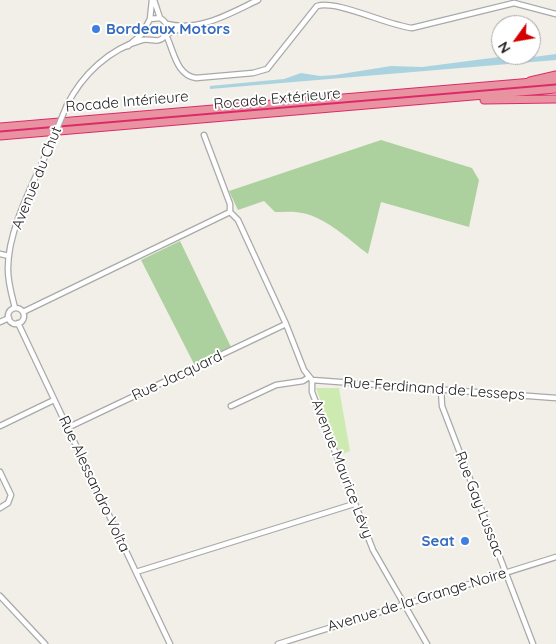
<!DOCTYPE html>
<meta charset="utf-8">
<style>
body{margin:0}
#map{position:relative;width:556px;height:644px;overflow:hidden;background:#f2efe9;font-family:Quicksand,sans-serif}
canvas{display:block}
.north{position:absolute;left:491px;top:15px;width:50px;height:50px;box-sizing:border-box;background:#fff;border:1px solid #a7a7a7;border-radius:50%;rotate:238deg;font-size:14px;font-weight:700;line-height:20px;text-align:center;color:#222}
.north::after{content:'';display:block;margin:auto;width:18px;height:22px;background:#d40000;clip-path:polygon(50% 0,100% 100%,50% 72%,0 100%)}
</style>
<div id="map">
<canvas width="556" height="644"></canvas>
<div class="north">N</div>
</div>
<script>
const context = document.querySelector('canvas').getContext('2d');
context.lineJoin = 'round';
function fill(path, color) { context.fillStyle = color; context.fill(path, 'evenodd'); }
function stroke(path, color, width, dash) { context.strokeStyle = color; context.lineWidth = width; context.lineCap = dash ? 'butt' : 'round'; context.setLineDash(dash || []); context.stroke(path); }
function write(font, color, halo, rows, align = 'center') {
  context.font = font + ' Quicksand,sans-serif'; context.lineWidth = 4; context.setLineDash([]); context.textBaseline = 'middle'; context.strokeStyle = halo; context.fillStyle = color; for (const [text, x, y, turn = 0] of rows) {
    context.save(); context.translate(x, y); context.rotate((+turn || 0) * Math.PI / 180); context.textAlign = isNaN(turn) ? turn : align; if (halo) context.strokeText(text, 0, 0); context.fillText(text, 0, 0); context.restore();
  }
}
fill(new Path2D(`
 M316,388H339L350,451L340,455Z`), '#cdebb0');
fill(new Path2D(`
 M381,140L472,168L479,180L469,227L381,202L368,254C348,239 327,218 302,213C294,211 284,212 275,212L264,201L238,210L229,191Z
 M180,241L231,347L194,364L141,260Z`), '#add19e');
fill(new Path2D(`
 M556,54V60L210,89V86L284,79L301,73L320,76L335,75L391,66L422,67L507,56L526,58Z`), '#aad3df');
const minor = new Path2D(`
 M154,0L160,18
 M150,19L152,0
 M167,24C199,32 229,14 258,0
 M167,34L185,27
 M166,35C174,51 176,75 196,78L253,73L267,69L317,6C338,0 386,25 412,28L514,3L556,14
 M67,105C82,75 109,49 142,40C150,38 158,44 164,37C171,31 167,22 160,18L150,19L142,34L128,46
 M204,135L230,204V212
 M230,212L238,220L286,324L304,370L312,380
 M0,254L9,256
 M15,308C12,296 8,283 8,270C7,230 35,180 51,143
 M8 316a8 8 0 1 1 16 0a8 8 0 1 1-16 0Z
 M23,312L230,212
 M0,322L9,318
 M18,323L170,644
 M312,380V392L373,550L427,644
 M312,380L556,398
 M441,390L442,406L533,644
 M231,406L276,385L303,381L309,377
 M0,426L54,400
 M67,428L286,324
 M0,472L11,495L8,503L0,508
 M136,572L354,504
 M0,596L45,644
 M278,644L556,557`);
const highway = new Path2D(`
 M530,81L556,75
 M484,100L556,99
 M0,127L556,80
 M0,136L556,89`);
stroke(minor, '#a9a9a9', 7);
stroke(highway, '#dc2a67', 9);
stroke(minor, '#fff', 4.5);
stroke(highway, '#e892a2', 7);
const minorBridge = new Path2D(`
 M51,143L67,105`);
stroke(minorBridge, '#a9a9a9', 7, []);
stroke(minorBridge, '#fff', 4.5);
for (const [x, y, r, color] of [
 [96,29,5,"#3f7fe0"],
 [465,541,5,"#3f7fe0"]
]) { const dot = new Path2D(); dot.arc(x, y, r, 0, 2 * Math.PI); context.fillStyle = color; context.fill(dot); stroke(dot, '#fff', 2); }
write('bold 15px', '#366cbe', '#fff', [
 ["Bordeaux Motors",106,29],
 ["Seat",455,541,"right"]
], 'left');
write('15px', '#222', '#fff', [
 ["Rocade Extérieure",277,99,-5],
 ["Rocade Intérieure",127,102,-5],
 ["Avenue du Chut",37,178,-68],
 ["Rue Jacquard",177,376,-25],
 ["Rue Ferdinand de Lesseps",434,389,4],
 ["Avenue Maurice Lévy",342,469,69],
 ["Rue Alessandro Volta",94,484,65],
 ["Rue Gay Lussac",479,504,69],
 ["Avenue de la Grange Noire",417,600,-17]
]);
</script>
